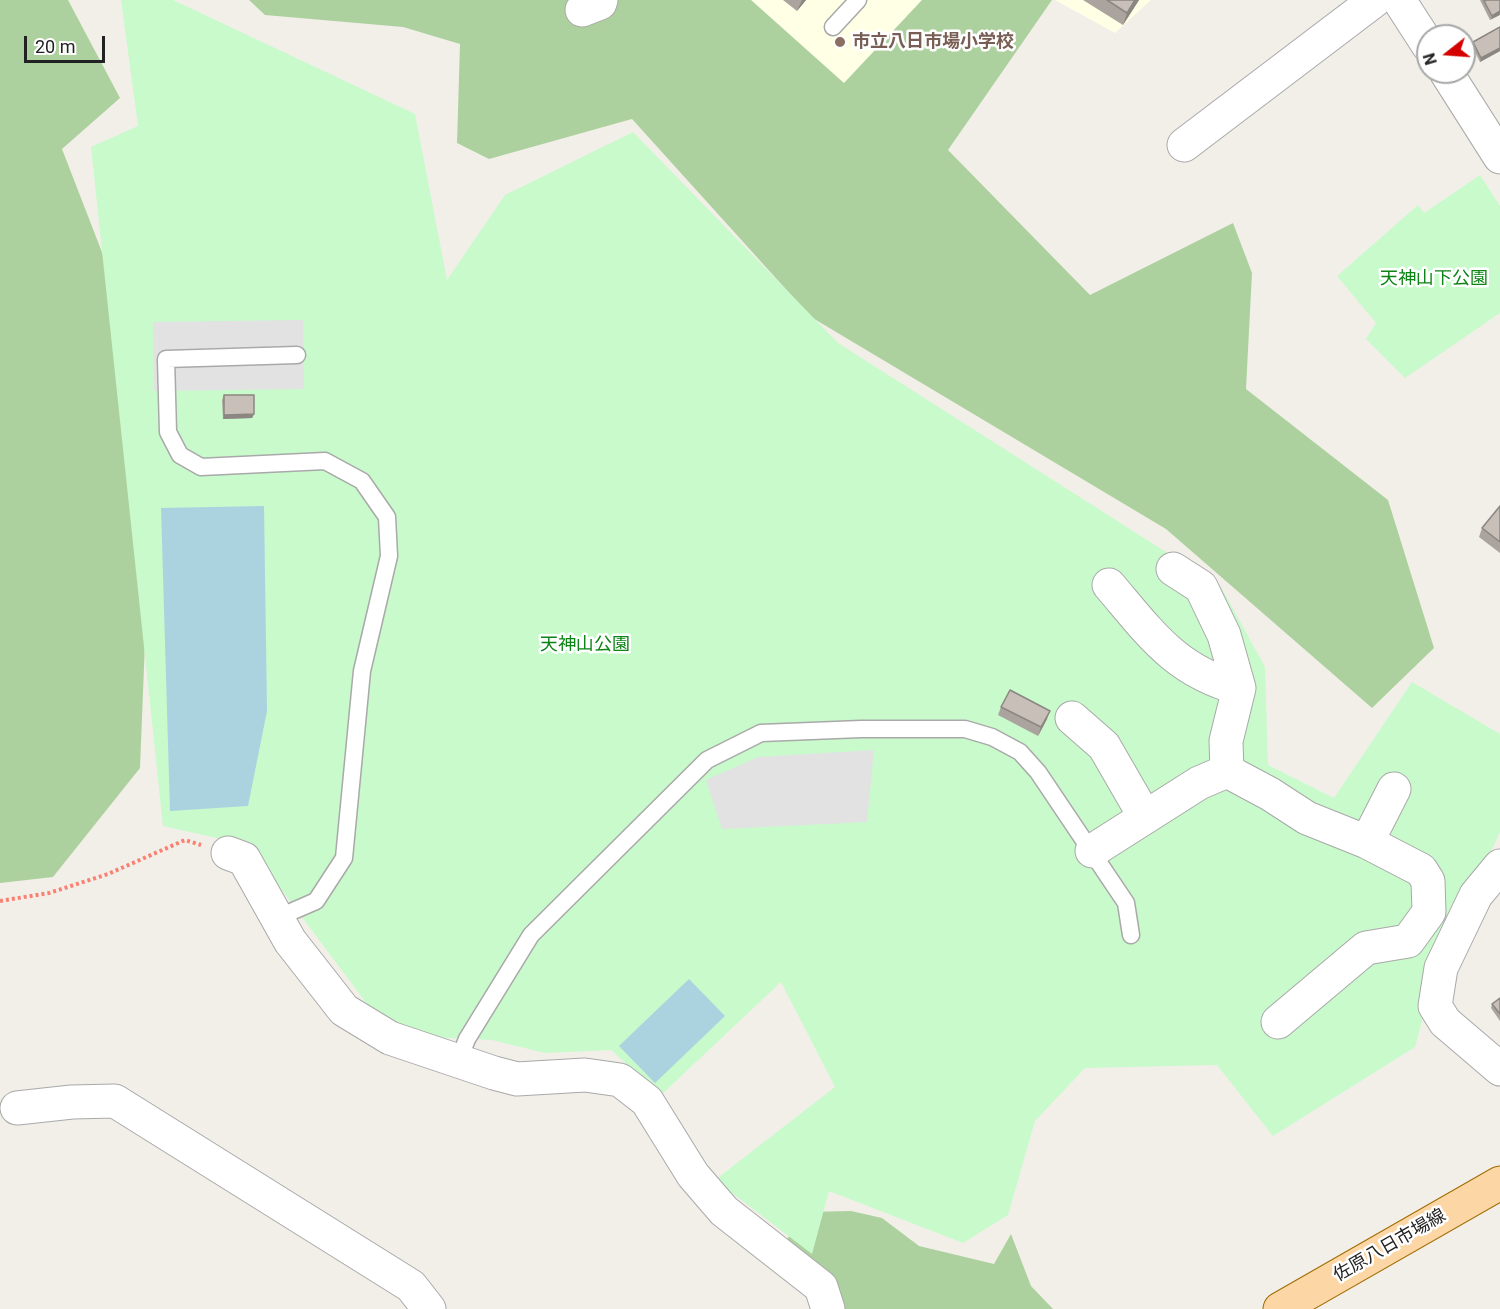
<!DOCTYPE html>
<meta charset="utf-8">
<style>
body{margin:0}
#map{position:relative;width:1500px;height:1309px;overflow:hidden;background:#f2efe9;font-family:Roboto,sans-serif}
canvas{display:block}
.north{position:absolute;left:1416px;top:24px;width:60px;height:60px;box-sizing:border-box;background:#fff;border:2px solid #a7a7a7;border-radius:50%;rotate:253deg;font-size:16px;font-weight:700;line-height:24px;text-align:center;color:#222}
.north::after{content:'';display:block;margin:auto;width:21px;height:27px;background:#d40000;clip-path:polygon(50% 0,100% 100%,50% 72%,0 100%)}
.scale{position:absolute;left:24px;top:36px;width:81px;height:27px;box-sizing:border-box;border:3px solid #222;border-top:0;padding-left:8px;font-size:18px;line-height:21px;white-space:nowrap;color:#222;-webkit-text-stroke:4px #fff;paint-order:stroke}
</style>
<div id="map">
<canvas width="1500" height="1309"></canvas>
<div class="north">N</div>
<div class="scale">20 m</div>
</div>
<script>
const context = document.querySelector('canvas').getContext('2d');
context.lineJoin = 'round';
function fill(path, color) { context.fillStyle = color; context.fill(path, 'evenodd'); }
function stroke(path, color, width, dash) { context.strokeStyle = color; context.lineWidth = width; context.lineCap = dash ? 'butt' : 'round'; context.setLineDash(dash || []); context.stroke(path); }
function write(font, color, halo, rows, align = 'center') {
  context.font = font + ' Roboto,"Noto Sans JP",sans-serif'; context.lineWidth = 5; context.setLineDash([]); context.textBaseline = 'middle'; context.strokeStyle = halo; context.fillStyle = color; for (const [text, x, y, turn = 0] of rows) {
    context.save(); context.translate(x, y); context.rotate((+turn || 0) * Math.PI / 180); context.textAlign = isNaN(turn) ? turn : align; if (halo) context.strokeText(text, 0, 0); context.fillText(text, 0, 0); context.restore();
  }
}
fill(new Path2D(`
 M751,0H922L844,84Z
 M1055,0H1151L1115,33Z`), '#ffffe5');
fill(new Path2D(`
 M0,0H68L120,98L62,149L129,322L145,642L140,768L53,877L0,883Z
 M249,0H751L844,83L922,0H1052L948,150L1090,295L1233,223L1252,273L1246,389L1388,500L1434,648L1372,708L1166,529L811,317L632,119L489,159L457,143L460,44L403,27L265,15Z
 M851,1211L882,1218L919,1246L994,1264L1011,1234L1031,1286L1053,1309H837L786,1241L804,1212Z`), '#add19e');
fill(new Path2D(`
 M121,0H173L415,114L447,280L505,195L633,132L838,343L1221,587L1265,667L1268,765L1334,798L1412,682L1500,734V832L1437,965L1415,1047L1273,1136L1217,1065L1085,1068L1035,1121L1008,1215L963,1243L829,1191L812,1254L715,1180L835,1087L781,982L661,1095L611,1050L545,1053L492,1040L428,1037L379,1020L248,845L163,826L91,147L138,126Z
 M1480,175L1500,206V313L1405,378L1366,339L1376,323L1337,276L1418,205L1424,213Z`), '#c8facc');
fill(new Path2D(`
 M303,320L304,389L154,391L153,322Z
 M874,750L867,822L722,829L706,780L758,757Z`), '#e2e2e2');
fill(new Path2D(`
 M264,506L267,711L248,806L170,811L161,508Z
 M689,979L725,1016L655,1083L619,1046Z`), '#aad3df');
const lane = new Path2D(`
 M833,27L858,0
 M277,918L316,901L344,858L362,671L389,556L387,517L362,481L325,461L201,467L180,455L168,432L166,359L297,355
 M458,1062L467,1039L531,935L707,760L761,733L861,729H965L992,737L1020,752L1038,772L1126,903L1131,935`);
const street = new Path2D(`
 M1399,0L1428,45
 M582,10L600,3L601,0
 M1446,72L1500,157
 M1184,145L1375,0
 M1173,569L1201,587L1224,635L1239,688L1226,741L1227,771
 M1109,585C1150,633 1175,671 1239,688
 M1072,718L1104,746L1145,817
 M1227,771L1270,794L1307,818L1367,842L1421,870L1428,881L1429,912L1408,941L1366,948L1278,1022
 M1367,842L1394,789
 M1092,851L1199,783L1227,771
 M228,853L244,859L290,941L344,1010L390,1038L494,1073L517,1079L585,1075L620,1080L647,1101L693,1175L724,1211L821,1287L828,1309
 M1500,866L1476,895L1441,968L1435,1006L1445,1022L1500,1069
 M17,1108L72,1102L115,1101L411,1286L429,1309`);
const primary = new Path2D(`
 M1280,1309L1500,1183`);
stroke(lane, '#a9a9a9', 19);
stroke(street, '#a9a9a9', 35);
stroke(primary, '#a06b00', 35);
stroke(new Path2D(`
 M0,901L49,893L108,874L185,840L201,845`), '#fa8072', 4, [3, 3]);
stroke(lane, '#fff', 16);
stroke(street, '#fff', 33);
stroke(primary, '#fcd6a4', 33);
fill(new Path2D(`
 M783,0H806L797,11Z
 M1083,0H1139L1123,25Z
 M1480,0H1500L1490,20Z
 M1500,27V51L1480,62L1472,46L1473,42Z
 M224,395L254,414L252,418L223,419L222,400Z
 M1500,506V553L1479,537L1482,528Z
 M1001,707L1047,719L1038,736L998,715Z
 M1500,998V1021L1491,1008L1492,1004Z`), '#aba49e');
fill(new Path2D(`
 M802,0H806L797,11Z
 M1135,0H1139L1123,25L1127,13Z
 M1500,11V15L1490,20L1492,16Z
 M1500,48V51L1480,62L1481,58Z
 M254,414L252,418L223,419L224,415Z
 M1050,711L1047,719L1038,736L1041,727Z`), '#8b8681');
const building = new Path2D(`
 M1107,0H1135L1127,13Z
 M1487,0H1500V11L1492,16L1484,1Z
 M1500,27V48L1481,58L1473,42Z
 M224,395H254V414L224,415Z
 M1500,506V542L1482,528Z
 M1010,690L1050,711L1041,727L1001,707Z
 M1500,998V1014L1492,1004Z`);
fill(building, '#c7bfb8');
stroke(building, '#8b8681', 1.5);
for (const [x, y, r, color] of [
 [840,42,6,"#8d6e63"]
]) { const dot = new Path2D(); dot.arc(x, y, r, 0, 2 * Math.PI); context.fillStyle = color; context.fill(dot); stroke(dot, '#fff', 2); }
write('bold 18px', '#785e54', '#fff', [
 ["市立八日市場小学校",852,42]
], 'left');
write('18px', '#0c8416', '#fff', [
 ["天神山下公園",1434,279],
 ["天神山公園",585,645]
]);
write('18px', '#222', '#fff', [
 ["佐原八日市場線",1390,1246,-30]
]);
</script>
